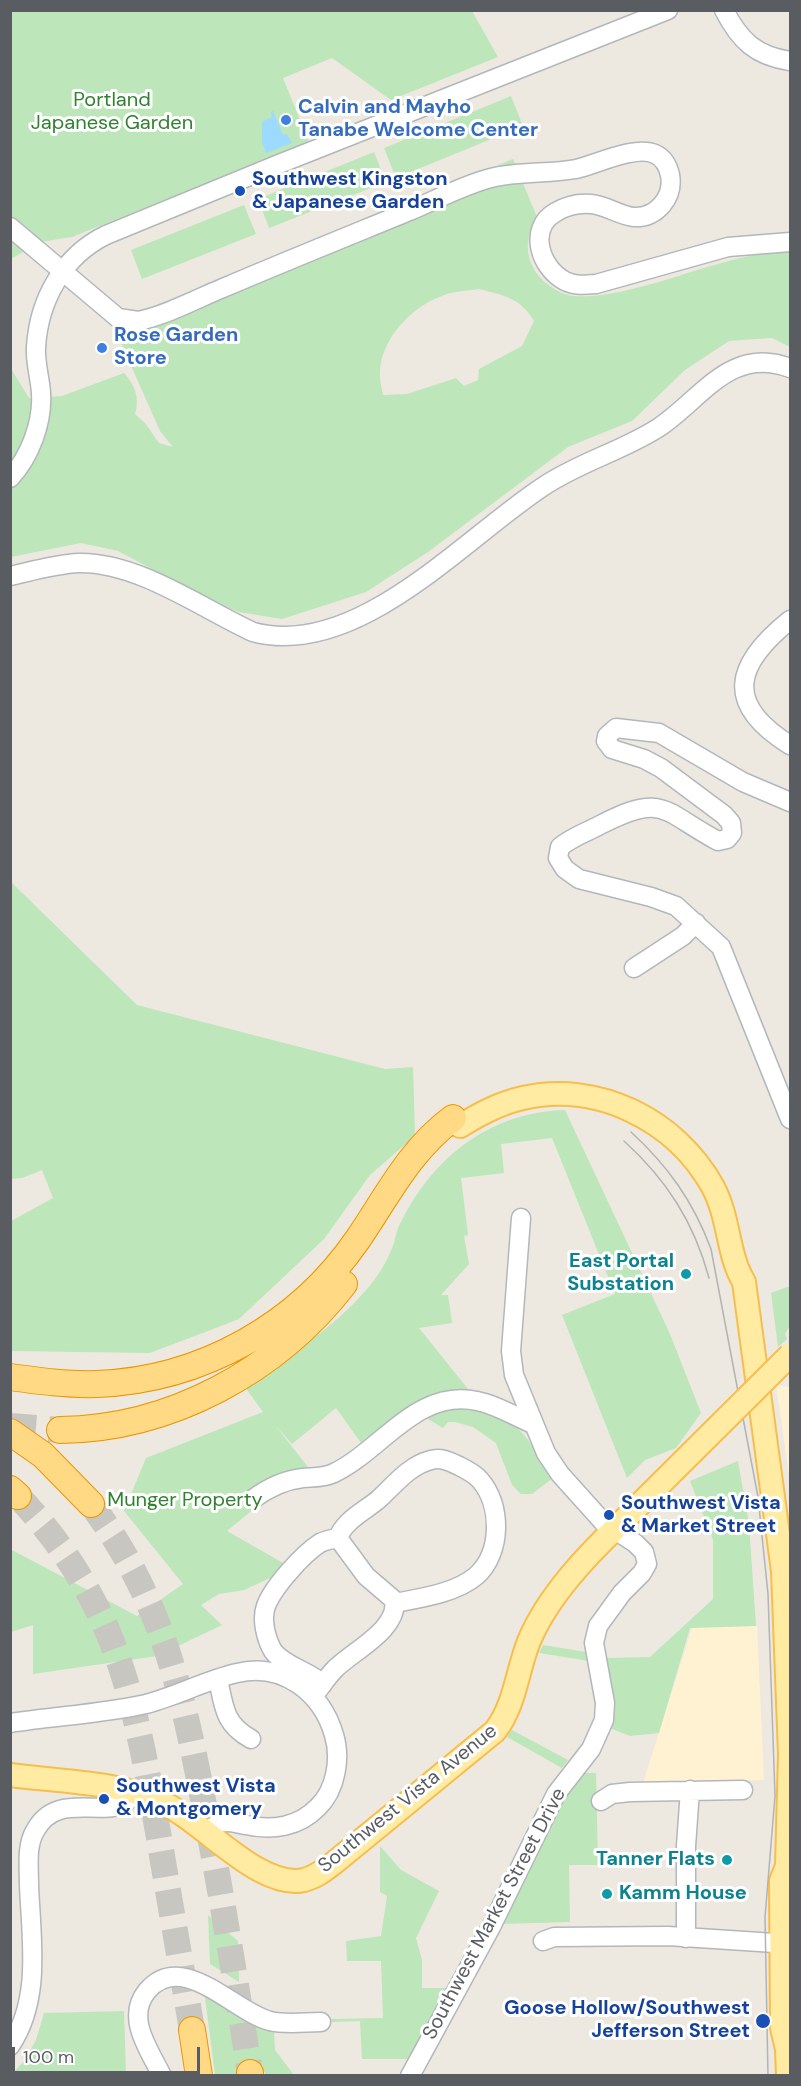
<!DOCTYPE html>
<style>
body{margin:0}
#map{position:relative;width:801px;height:2086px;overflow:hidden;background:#ede9e0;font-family:"DM Sans",sans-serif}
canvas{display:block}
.frame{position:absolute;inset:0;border:12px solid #595d62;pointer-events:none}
.scale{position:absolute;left:12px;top:2047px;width:188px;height:27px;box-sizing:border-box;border:3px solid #595d62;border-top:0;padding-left:8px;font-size:18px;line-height:21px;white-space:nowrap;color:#595d62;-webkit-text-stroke:4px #fff;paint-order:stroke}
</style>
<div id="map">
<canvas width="801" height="2086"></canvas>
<div class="frame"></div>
<div class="scale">100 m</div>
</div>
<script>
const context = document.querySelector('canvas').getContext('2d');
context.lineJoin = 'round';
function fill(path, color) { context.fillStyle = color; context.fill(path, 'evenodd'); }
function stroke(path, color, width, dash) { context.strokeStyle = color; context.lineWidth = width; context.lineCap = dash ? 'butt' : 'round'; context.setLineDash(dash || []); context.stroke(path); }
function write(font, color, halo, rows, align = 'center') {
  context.font = font + ' "DM Sans",sans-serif'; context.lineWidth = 6; context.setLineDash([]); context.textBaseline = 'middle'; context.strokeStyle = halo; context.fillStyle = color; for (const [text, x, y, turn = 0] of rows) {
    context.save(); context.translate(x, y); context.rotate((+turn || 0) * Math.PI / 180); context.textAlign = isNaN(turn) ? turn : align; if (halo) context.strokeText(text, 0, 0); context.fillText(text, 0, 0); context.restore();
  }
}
fill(new Path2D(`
 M776,1385L790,1387V1482Z
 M757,1626L764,1780L643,1783L692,1628Z`), '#fff2d2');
fill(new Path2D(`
 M11,11H472L498,57L391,100L332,58L283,78L309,142L72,237L40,242L11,259Z
 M511,96L523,126L396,178L384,148Z
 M374,152L386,182L269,228L258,199Z
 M513,159L537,217C527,234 524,251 534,269C541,282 559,295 575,296C621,300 697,267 745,257C760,253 775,249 790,251V347L772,338L729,341L685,370L632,421L568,447L428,552L366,592L282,619L239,612L216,603L118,551L81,543L11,557L10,367L29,398L62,396L124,373C135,385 140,398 135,414L145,423L159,443L173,447L160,431L112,323ZM479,289C503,295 521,298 534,321L522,346L479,369L478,380L464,386L456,378L407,394L383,395C382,388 379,379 380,372C381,339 412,306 442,296C453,291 467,291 479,289Z
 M244,205L256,234L142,279L131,250Z
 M10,881L137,1005L385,1069L413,1067L415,1136L370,1175L324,1239L239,1319L150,1353L11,1351V1221L53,1198L42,1170L22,1178L11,1179Z
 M565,1110L670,1334L701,1413L676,1448L645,1460L627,1478L562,1315L615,1294L552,1138L501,1144L504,1173L461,1178L468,1235L464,1236L469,1264L441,1295H448L452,1323L419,1328L468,1389C422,1388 396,1417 361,1443L336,1408L292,1444L275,1425L308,1467L268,1482L246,1496L255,1508L227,1531L292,1568L244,1590L219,1594L201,1605L222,1625L157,1656L33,1674V1625L11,1632L10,1549L137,1616L183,1584L124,1511L146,1458L263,1412L245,1387C286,1357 333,1329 366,1290C378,1277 388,1260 394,1243C396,1236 397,1228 401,1222C434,1156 491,1112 565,1110Z
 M790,1286V1326L785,1334L787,1339L778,1347L771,1293Z
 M453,1406C491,1410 514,1416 535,1450C541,1460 545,1469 553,1478L532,1494H521L512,1485L496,1443L473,1427L455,1422H448L443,1428L423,1416Z
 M738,1461L749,1524L756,1626L690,1628L659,1733L630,1736L607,1727L614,1699L606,1658L650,1657L713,1599V1540L690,1481Z
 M543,1645L586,1652L589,1661L539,1653Z
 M512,1730L568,1760L562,1768L507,1737Z
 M580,1773H596L598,1865H569L570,1922L502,1924L559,1808Z
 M380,1846L401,1870L439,1891L416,1938L422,1960V1988H447L412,2059H362L360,2021L331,2022V2019L383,2018L381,1961H347L346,1941L381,1936L387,1896L380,1892Z
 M208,1915L238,1941L239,1982L210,1964Z
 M204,1990L274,2030L275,2050L294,2075H266L264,2071L241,2075H215Z
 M124,2011L126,2075H11L25,2060L36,2040L44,2013Z`), '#bde6ba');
fill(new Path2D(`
 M273,111L283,135L287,134L292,143L266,153L262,142V122L272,117L271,112Z`), '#9ddaff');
stroke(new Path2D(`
 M10,1426L60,1430
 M18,1496C57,1538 88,1584 110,1637C135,1699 146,1766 158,1832C169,1898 181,1964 192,2030
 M91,1504C167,1606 185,1705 208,1826C224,1908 237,1991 250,2073`), '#c8c6c0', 26, [26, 13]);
const minor = new Path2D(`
 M724,10C740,41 756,56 790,61
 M10,227L118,318L138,321C167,315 196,299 223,288C284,262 346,237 407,212C434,201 463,185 491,178C518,171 549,174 576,169C597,164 636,145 655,154C664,158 668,166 670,175C674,197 657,218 634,217C620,216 606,205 591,204C579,203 566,206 556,212C527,228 540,268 565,281C575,286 585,285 596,284L728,247L790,242
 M10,478C30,457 43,422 41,393C40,377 35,363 36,347C39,300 63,256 106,235L279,164L668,10
 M10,576C32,571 56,564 79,563C138,562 201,608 253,632C357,660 464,538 544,486C580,462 622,451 658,428C701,400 730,345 790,368
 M790,620C734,665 724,704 790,745
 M790,802L743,782L659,733L616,728L607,736L606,741L612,749L644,759L661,768L724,815L731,823L732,833L727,839L718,841C662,811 664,792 600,825C587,832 572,837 560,847L558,858L565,869L579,879L651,897L676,906L721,947L790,1119
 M634,968L683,936L696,923
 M253,1499C268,1488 284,1480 303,1478C314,1477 324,1478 334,1473C382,1450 417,1388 477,1401C497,1405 514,1416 533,1424
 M338,1538C344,1520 367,1510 380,1498C395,1484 410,1465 431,1460C440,1457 449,1461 457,1465C465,1469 474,1473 480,1480C502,1505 502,1553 476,1576C456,1593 421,1598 395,1603
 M218,1679C224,1707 224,1724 251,1739
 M314,1695C321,1687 327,1677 335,1669C351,1652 400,1629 394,1600L366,1576L338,1538C332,1539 326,1540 320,1543C303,1554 273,1587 266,1606C261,1619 266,1639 273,1651C284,1666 309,1671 323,1684
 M10,1723C55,1716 102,1714 146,1704C177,1696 206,1680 237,1673C283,1662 322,1693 334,1735C341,1758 336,1790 318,1807C299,1827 272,1831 246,1825C238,1824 228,1820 219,1823C216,1824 212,1829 208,1831
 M601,1801L612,1794L630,1792L743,1790
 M686,1938V1846L690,1790
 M543,1941L554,1937L668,1936L790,1944
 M10,2046C42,1999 31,1938 29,1885C29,1868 26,1846 35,1831C59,1785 115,1827 134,1793
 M162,2076C149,2049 125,2018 147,1991C182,1949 234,2012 270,2021C286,2025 305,2022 321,2022
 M410,2076L491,1927L556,1794L591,1749L604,1720L605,1703L594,1643L598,1626L622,1593L642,1573L647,1564L644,1552L635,1543L604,1523L560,1474L546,1453L514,1375L511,1351L521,1218`);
const major = new Path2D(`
 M460,1126C480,1114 500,1103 523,1098C598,1081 676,1120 713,1187C730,1219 727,1254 744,1282L783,1571L790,1754L787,1866L781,1881L782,2028L787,2049L788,2076
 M10,1775C56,1781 117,1782 159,1801C202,1819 258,1890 304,1880C316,1877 326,1869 335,1862L495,1731C515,1706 517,1671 529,1641C548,1596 587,1555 622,1522`);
const highway = new Path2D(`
 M10,1377C39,1381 68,1385 97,1384C202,1380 299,1325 358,1239C388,1195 409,1151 453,1118
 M60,1430C170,1429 277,1371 344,1284
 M10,1432L43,1455L91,1504
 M10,1489L18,1496
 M192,2030L199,2076
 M250,2073V2076`);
stroke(minor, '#b3b7bb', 21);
stroke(major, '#f7be4e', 26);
stroke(highway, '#ec9500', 28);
stroke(minor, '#fff', 18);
stroke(major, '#ffeba2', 22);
stroke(highway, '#ffd984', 26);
stroke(new Path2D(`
 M631,1132C668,1166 693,1201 711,1249L758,1497L768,1594L775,1796L765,1917L768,2076
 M624,1141C666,1179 694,1222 709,1278`), '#b2b3b3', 1.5);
const majorBridge = new Path2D(`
 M622,1522L790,1355`);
stroke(majorBridge, '#f7be4e', 26, []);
stroke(majorBridge, '#ffeba2', 22);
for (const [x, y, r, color] of [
 [286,120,6,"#3f7fe0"],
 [240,191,6,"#1a4fb4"],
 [102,348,6,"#3f7fe0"],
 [686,1274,6,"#0f9aa8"],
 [609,1515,6,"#1a4fb4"],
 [104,1799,6,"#1a4fb4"],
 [727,1860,6,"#0f9aa8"],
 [607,1894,6,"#0f9aa8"],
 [763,2021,8,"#1a4fb4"]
]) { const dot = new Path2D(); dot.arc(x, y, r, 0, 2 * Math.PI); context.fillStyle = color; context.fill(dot); stroke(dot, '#fff', 2); }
write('20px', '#30822f', '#fff', [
 ["Portland",112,101],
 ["Japanese Garden",112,124],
 ["Munger Property",185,1501]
]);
write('bold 20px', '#366cbe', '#fff', [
 ["Calvin and Mayho",298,108],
 ["Tanabe Welcome Center",298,131],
 ["Rose Garden",114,336],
 ["Store",114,359]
], 'left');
write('bold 20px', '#164399', '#fff', [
 ["Southwest Kingston",252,180],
 ["& Japanese Garden",252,203],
 ["Southwest Vista",621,1504],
 ["& Market Street",621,1527],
 ["Southwest Vista",116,1787],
 ["& Montgomery",116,1810],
 ["Goose Hollow/Southwest",750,2009,"right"],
 ["Jefferson Street",750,2032,"right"]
], 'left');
write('bold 20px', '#0d838f', '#fff', [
 ["East Portal",674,1262],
 ["Substation",674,1285],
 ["Tanner Flats",715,1860],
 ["Kamm House",619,1894,"left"]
], 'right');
write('20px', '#595d62', '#fff', [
 ["Southwest Vista Avenue",408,1799,-39],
 ["Southwest Market Street Drive",495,1914,-62]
]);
</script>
